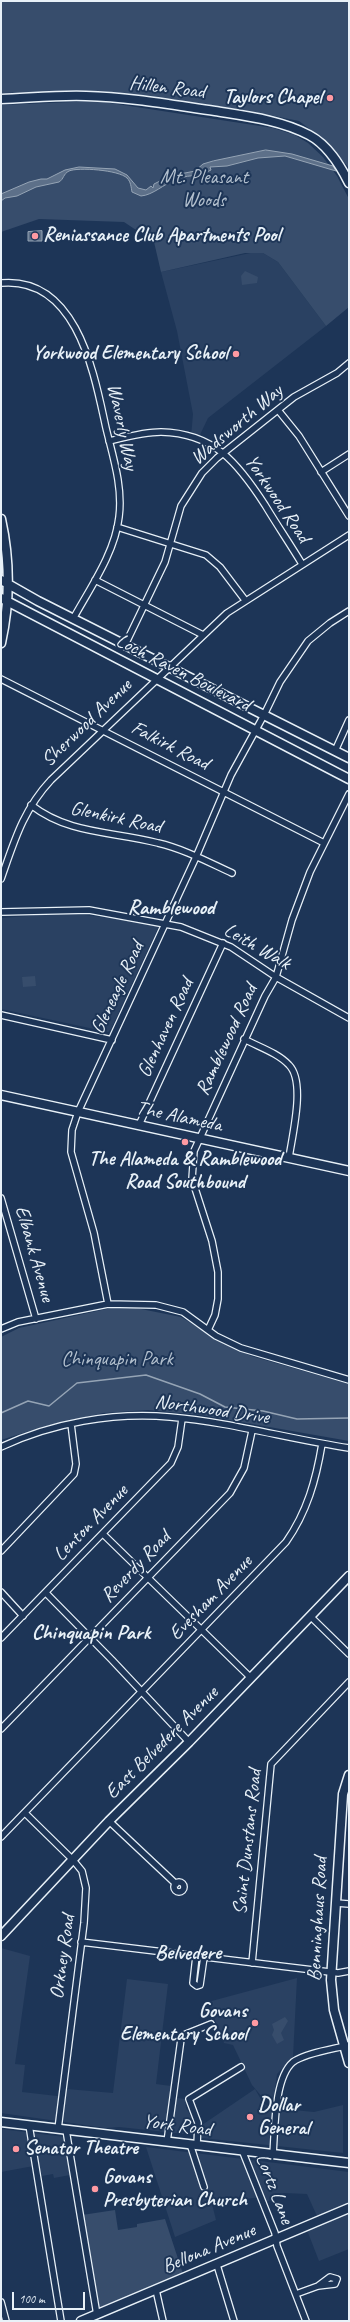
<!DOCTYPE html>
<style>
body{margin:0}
#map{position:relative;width:350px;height:2322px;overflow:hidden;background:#1d3557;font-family:Caveat,sans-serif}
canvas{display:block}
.frame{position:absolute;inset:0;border:2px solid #e8f1f8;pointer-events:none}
.scale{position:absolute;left:12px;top:2292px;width:73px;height:18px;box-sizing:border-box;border:2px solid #e8f1f8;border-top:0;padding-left:5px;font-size:12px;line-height:14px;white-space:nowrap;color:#e8f1f8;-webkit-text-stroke:3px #1d3557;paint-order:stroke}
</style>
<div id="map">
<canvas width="350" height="2322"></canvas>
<div class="frame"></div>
<div class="scale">100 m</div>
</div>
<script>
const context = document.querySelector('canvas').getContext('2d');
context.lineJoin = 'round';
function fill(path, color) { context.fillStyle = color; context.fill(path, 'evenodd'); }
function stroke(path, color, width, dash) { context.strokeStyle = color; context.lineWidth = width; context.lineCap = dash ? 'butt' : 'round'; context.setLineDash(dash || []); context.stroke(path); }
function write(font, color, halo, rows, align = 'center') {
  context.font = font + ' Caveat,sans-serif'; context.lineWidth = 4; context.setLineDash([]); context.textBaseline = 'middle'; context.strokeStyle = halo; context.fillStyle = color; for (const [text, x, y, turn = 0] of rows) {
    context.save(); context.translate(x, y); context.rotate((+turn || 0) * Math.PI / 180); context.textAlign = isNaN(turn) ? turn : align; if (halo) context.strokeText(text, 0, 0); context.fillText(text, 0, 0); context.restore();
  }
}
fill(new Path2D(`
 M255,252L263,253L278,262L326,326L208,418L198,439L191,437L193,414L177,331L161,272Z
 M69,913L117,919L157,926L158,928L111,1029L108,1032L1,1009V918Z
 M1,1948L30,1956L15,2064L25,2065L22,2092L66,2097L67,2089L113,2093L127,1979L168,1984L156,2084L171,2086L170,2097L185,2099L186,2108L192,2118L194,2135L119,2127L106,2128L1,2113Z
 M297,1978L293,2057L277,2074L273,2103L263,2098L252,2085L233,2045L224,2043L208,2002Z
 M255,2089L263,2103L273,2108L314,2112L343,2105V2153L202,2138V2125Z
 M1,2129L65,2137L70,2175L54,2178L53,2174L42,2176L39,2165L1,2172Z
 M146,2147L349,2172V2203L317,2216L307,2194L284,2193L263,2204L260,2197L212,2204L216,2220L175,2237Z
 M349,2213V2249L319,2261L307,2230Z`), '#2a4162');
fill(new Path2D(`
 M1,1H349V168L327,142L299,121L239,109L104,91L1,93Z
 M97,101L273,128L295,135L308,143L323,157L337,176L349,199V307L326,326L278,262L263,253H245L161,272L154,242L124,222L39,219L1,232V105Z
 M245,271L258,277L257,283L242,285L241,276Z
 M35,976L36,986L23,987L22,977Z
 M111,1308H136L181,1317L215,1338L251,1356L349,1384V1441L201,1415L148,1410L103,1413L42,1427L1,1440V1337L19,1328Z
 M285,2017L288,2021L281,2033L284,2040L277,2044L272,2035L274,2030L272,2024Z
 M115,2210L118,2230L137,2227V2224L165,2219L183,2274L98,2308L82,2215Z`), '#374d6c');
const water = new Path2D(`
 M266,150L292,154L333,166L336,171L285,156L258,158L227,166L210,167L211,170C197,178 186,174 175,180C164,184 153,195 141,196L132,192C131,187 131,182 127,178C119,170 78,167 69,171C63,174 64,179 59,182L36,187L17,196L5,198L1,201V194L29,182L41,179H47L65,170L79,167L115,169L127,175L138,188L146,190L151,186L153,188L154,184L170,176L195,171L203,164L213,161Z
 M42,231V241H28V232Z`);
fill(water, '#5d7089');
stroke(water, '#95a4b5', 1);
stroke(new Path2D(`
 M1,1413L28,1401L49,1406L77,1383L146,1375L200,1394L225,1407L263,1411L297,1419L349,1418`), '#95a4b5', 1.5);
const street = new Path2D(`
 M1,283C77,276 94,373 106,428C113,457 123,487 119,517C115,553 90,588 73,619
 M278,410L299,436L349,516
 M109,441C126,437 144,432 161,432C214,433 238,463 265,505C277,525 290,544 302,564
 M321,472L349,454
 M117,527L206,555L220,567L245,600
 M95,580L203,635
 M125,645L165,562L181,506L202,473L217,458L294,397L337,373L349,363
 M1,679L324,843
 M335,751L349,720
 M31,805C70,835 113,831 158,843C184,849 208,862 232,873
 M1,879C14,842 23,810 51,780L227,613L349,535
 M1,912L89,910L181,927L231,947L276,977L349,1018
 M1,1015L112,1040
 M244,1039C259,1047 278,1053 289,1065C306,1082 292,1136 289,1158
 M139,1125L223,943
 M1,1198L36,1319
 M108,1304L94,1233L71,1152L72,1130L78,1112L196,857L231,775L264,715L280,682L308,641L330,623L349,611
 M1,1329L18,1322L108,1304L156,1305L183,1312L216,1336L241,1348L349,1380
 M208,1330L215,1315L218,1299V1272L212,1241L192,1179L194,1151L265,996L276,977L292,920L310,872L349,794
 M1,1447C52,1423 113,1412 170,1417C230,1422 289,1439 349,1448
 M103,1534L251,1678
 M1,1551L74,1474L76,1464L71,1424
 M1,1592L23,1616
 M46,1593L112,1660L189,1742
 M311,1617L349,1654
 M1,1638L171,1463L178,1447L182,1419
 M1,1729L230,1493L244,1468L252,1431
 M25,1813L73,1860L82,1871L86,1888L84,1923L58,2129
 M109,1821L176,1884
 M1,1837L286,1542C307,1512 316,1480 322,1444
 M174 1887a5 5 0 1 1 10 0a5 5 0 1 1-10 0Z
 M336,1903L349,1904
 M81,1942L338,1973L349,1971
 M196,1956L193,1983L197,1986L200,1985L204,1957
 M252,1963L271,1764L349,1682
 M29,2125L61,2321
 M66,2130L97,2315
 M167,2142L181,2039L186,2034L211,2024
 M190,2144L204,2187
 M197,2145L198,2123L189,2099L241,2067
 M242,2150L275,2233L277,2246L306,2321
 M273,2154C275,2130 274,2078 293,2062C305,2053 334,2049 349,2045
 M217,2265L234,2321
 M156,2290L163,2321
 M296,2294L318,2286L335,2284L337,2279L330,2277L318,2286
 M1,2302L6,2321`);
const secondary = new Path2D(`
 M1,99C29,98 58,95 86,96C129,97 173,105 215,111C246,116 281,120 309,135C328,145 340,165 349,183
 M1,1095L349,1171
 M349,1775L343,1794L331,1980L334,2010L349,2063
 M1,1936L109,1821L189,1742L349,1576
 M81,2321L349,2208`);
const primary = new Path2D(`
 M1,519C10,560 10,602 1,643
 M1,580L38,601L349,758
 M1,598L349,779
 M1,2122L349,2163`);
stroke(street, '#e8f1f8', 8);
stroke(secondary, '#e8f1f8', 11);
stroke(primary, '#e8f1f8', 11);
stroke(street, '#1d3557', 5.5);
stroke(secondary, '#1d3557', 8);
stroke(primary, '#1d3557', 8);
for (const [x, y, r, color] of [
 [330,98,4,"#ff9aa2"],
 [35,236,4,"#ff9aa2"],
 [236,354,4,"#ff9aa2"],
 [185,1142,4,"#ff9aa2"],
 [255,2023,4,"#ff9aa2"],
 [250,2117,4,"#ff9aa2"],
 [16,2149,4,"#ff9aa2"],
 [95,2189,4,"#ff9aa2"]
]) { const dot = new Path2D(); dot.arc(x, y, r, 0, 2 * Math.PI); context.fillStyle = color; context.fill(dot); stroke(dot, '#1d3557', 1.5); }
write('20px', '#e8f1f8', '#1d3557', [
 ["Hillen Road",167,88,7],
 ["Wadsworth Way",237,425,-40],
 ["Waverly Way",122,427,78],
 ["Yorkwood Road",277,499,56],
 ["Loch Raven Boulevard",183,673,27],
 ["Sherwood Avenue",87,723,-44],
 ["Falkirk Road",170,746,27],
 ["Glenkirk Road",116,818,12],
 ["Leith Walk",257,947,30],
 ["Gleneagle Road",118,988,-65],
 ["Glenhaven Road",166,1028,-65],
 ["Ramblewood Road",227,1040,-65],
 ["The Alameda",179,1117,12],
 ["Elbank Avenue",34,1254,74],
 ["Northwood Drive",212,1410,8],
 ["Lenton Avenue",91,1523,-46],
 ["Reverdy Road",136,1567,-46],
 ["Evesham Avenue",211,1598,-46],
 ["East Belvedere Avenue",162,1743,-45],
 ["Saint Dunstans Road",248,1842,-84],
 ["Benninghaus Road",318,1919,-87],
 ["Orkney Road",63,1957,-82],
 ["York Road",177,2126,7],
 ["Lortz Lane",274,2189,69],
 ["Bellona Avenue",209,2249,-23]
]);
write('bold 20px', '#e8f1f8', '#1d3557', [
 ["Taylors Chapel",322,98,"right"],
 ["Reniassance Club Apartments Pool",43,236],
 ["Yorkwood Elementary School",228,354,"right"],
 ["The Alameda & Ramblewood",185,1160,"center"],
 ["Road Southbound",185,1183,"center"],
 ["Govans",247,2012,"right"],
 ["Elementary School",247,2035,"right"],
 ["Dollar",258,2106],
 ["General",258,2129],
 ["Senator Theatre",24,2149],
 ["Govans",103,2178],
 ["Presbyterian Church",103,2201]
], 'left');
write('20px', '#b3c0ce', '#1d3557', [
 ["Mt. Pleasant",204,178],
 ["Woods",204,201],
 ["Chinquapin Park",117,1360]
]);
write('bold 21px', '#e8f1f8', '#1d3557', [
 ["Ramblewood",171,908],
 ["Chinquapin Park",91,1633],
 ["Belvedere",188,1953]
]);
</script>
